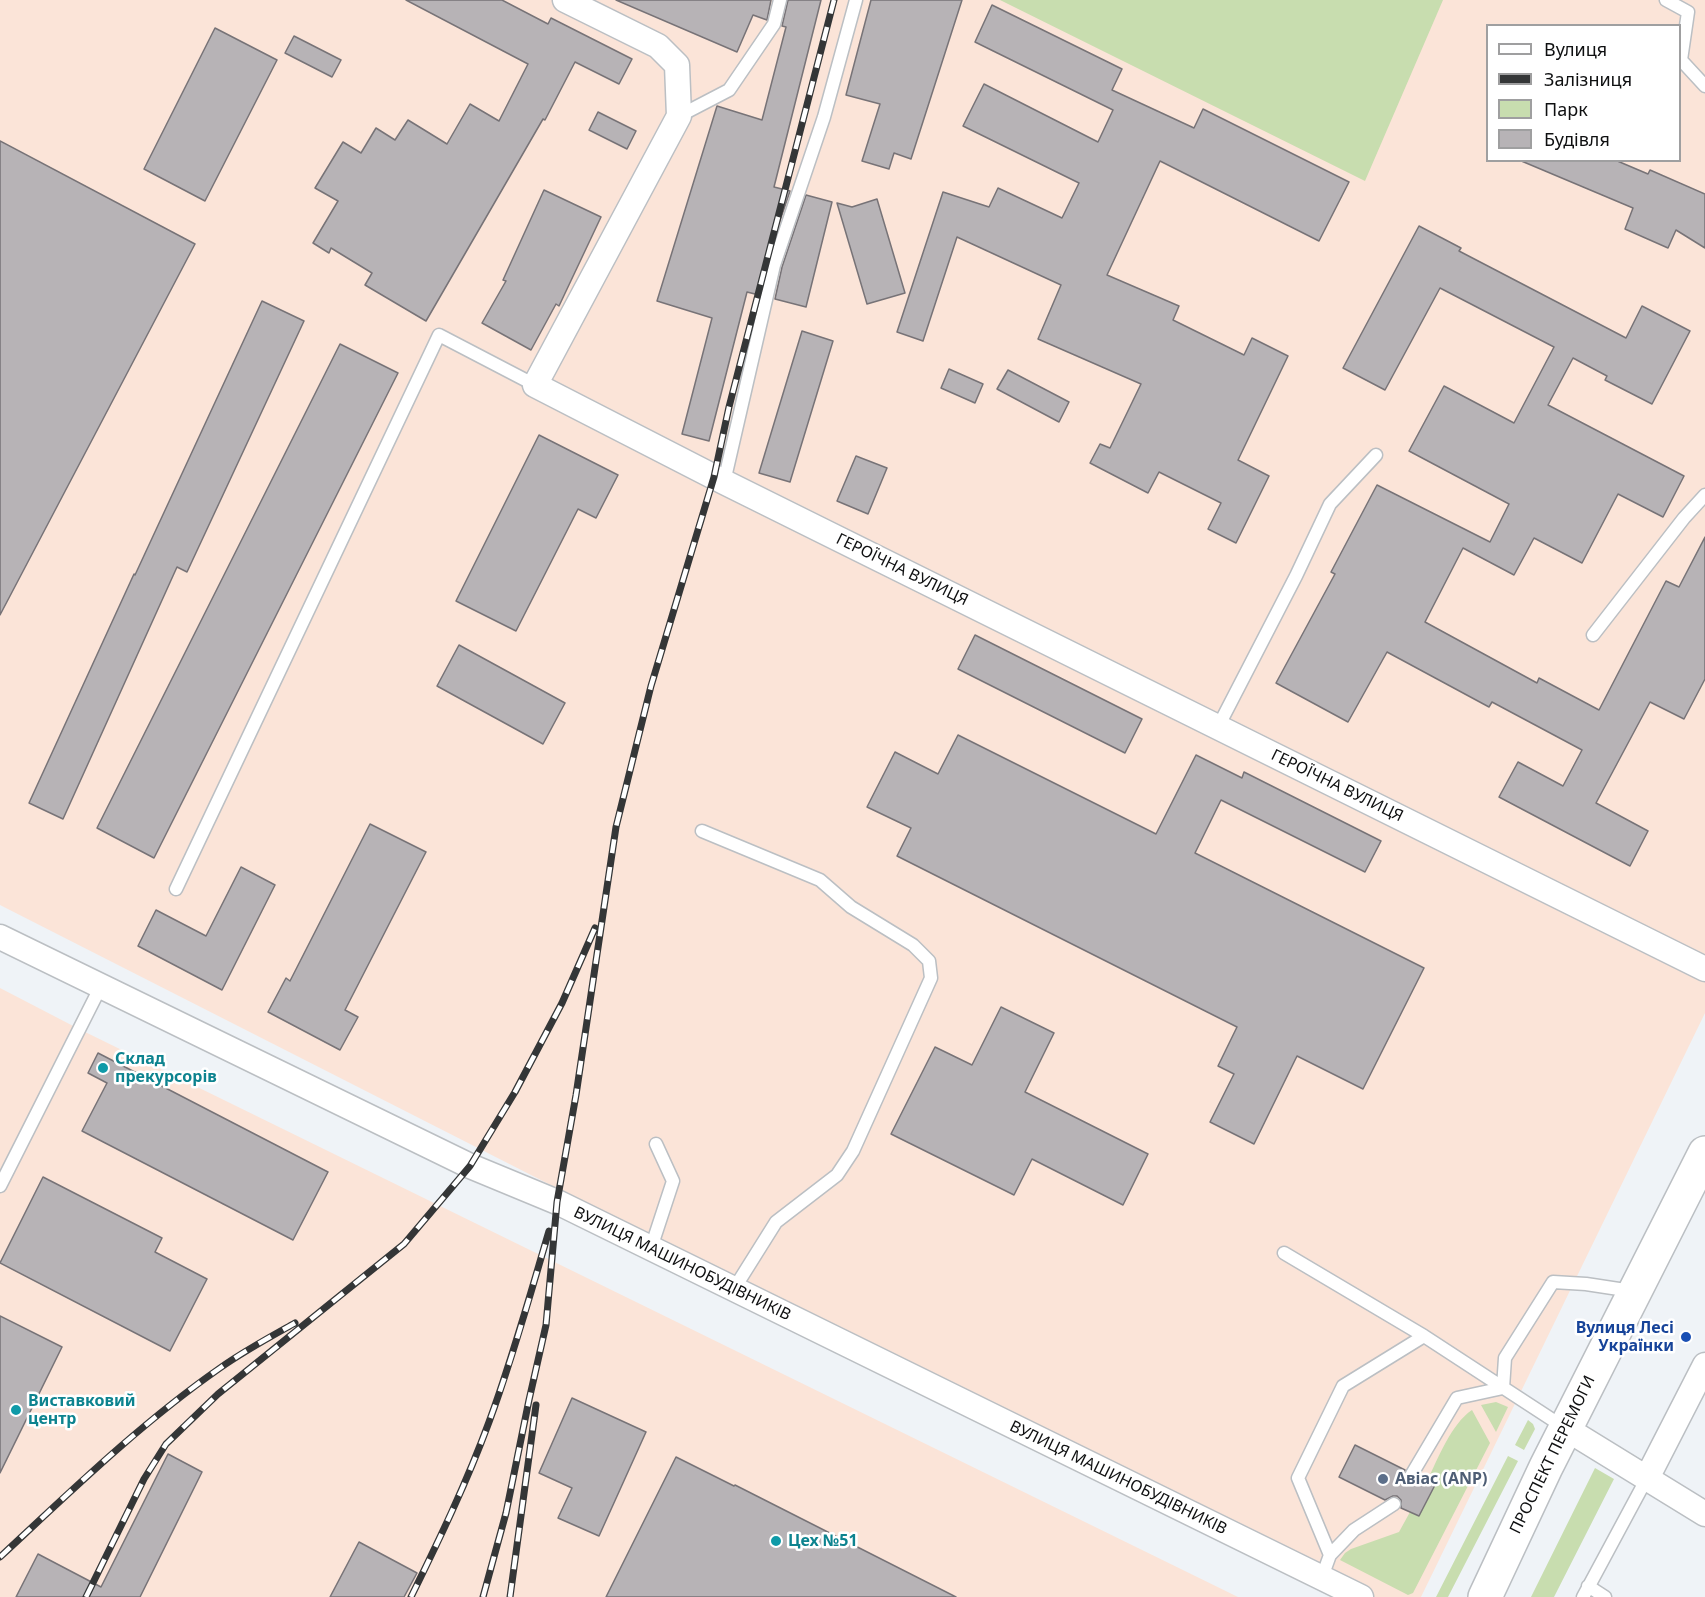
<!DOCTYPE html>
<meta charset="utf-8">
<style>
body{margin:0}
#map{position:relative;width:1705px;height:1597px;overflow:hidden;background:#eff3f7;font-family:"Noto Sans",sans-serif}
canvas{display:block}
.legend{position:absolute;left:1486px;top:24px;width:195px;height:138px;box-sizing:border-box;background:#fff;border:2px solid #9f9fa0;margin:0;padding:8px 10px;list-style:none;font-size:18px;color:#0f1011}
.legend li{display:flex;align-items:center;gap:12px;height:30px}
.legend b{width:30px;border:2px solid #9f9fa0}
</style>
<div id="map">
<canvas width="1705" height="1597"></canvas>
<ul class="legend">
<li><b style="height:8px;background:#fff"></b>Вулиця</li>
<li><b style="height:8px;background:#343637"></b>Залізниця</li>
<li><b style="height:16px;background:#c8ddaf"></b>Парк</li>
<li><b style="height:16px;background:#b7b3b6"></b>Будівля</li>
</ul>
</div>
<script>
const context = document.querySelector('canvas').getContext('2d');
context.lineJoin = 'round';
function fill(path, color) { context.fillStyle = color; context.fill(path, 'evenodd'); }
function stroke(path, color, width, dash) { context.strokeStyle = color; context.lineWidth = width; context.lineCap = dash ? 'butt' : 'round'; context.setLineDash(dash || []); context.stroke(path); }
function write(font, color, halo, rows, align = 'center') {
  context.font = font + ' "Noto Sans",sans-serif'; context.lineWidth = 5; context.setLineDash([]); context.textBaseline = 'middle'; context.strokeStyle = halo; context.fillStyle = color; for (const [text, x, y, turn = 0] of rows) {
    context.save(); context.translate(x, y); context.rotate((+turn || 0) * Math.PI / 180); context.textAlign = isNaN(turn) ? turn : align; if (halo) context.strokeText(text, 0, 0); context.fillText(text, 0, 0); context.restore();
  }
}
fill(new Path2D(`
 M0,0H1705V1013L1421,1597H1361L0,905ZM1488,26H1680V160H1488Z
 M0,988L79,1029L1238,1597H0Z`), '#fbe4d8');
fill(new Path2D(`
 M1000,0H1443L1365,181Z
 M1496,1402L1508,1407L1496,1432L1481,1405Z
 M1472,1410L1490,1443L1413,1593L1408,1595L1340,1560L1345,1553L1351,1549L1399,1532L1410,1512L1419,1516L1435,1485L1427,1481C1438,1459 1451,1424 1472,1410Z
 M1528,1420L1533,1424L1535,1429L1524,1450L1515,1445Z
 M1508,1456L1518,1461L1448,1597H1436Z
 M1595,1468L1614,1479L1554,1597H1531Z`), '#c8ddaf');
const building = new Path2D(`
 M406,0H502L548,24L551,18L632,59L619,84L575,62L545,120L543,119L426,321L365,285L372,273L331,248L329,253L313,243L338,201L315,188L343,142L361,153L376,128L395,140L408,120L447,144L470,104L499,121L528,64Z
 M616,0H771L767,20L753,15L737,52Z
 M788,0H821L774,187L790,191L766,262L759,295L747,292L709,441L682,434L712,318L657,301L717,106L762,120L786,27L782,26Z
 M871,0H962L911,159L894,153L889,169L862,161L880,104L846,95Z
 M992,5L1122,69L1112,90L1194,128L1203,109L1349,182L1319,241L1160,161L1107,275L1179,306L1173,320L1244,355L1252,338L1288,356L1238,460L1269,476L1236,543L1208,529L1221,503L1159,472L1148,493L1090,463L1100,444L1110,448L1141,384L1038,339L1061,285L957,237L923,341L897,332L943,192L989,207L998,188L1062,218L1079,183L963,126L984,84L1098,142L1113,110L975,42Z
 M215,28L277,60L205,201L144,169Z
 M294,36L341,60L332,77L285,53Z
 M598,112L636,131L627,149L589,130Z
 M0,141L195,244L0,615Z
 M1519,160H1615L1648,174L1650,170L1705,194V248L1676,230L1668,248L1625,229L1633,208Z
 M544,190L601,217L559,306L556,304L531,350L482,323L506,281L503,280Z
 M806,195L832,202L806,307L775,299L782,267Z
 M877,199L905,293L867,304L837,203L852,207Z
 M1419,226L1461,248L1459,251L1626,338L1642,306L1690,331L1652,404L1605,380L1607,376L1573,358L1548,405L1684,476L1663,517L1618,494L1582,563L1534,538L1514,575L1463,548L1425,622L1537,683L1539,678L1599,710L1666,581L1679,587L1705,537V679L1684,719L1650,702L1596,803L1648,831L1630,866L1499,797L1518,762L1563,786L1582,750L1492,702L1489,707L1387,652L1348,722L1276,683L1335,574L1331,572L1377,485L1490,542L1509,504L1409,451L1444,386L1514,423L1554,347L1440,288L1385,390L1343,368Z
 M262,301L304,321L187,572L177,567L63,819L29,803L134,574L135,575Z
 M802,331L833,341L790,482L759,473Z
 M340,344L398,373L154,858L97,828Z
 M949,369L983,384L975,403L941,388Z
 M1008,370L1069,402L1059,422L997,389Z
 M539,435L618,475L596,518L578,509L516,631L456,601Z
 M856,456L887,468L868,514L837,501Z
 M975,635L1142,719L1125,753L958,669Z
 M459,645L565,703L543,744L437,686Z
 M958,735L1156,834L1196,755L1242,778L1244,772L1381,841L1365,872L1221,800L1195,853L1424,968L1363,1089L1297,1056L1254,1144L1210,1122L1234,1074L1218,1066L1237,1027L897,856L911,828L867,807L895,752L938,774Z
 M370,824L426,852L345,1010L358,1017L340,1050L268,1012L286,978L290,981Z
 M241,867L275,885L222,990L138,946L156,910L206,936Z
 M1001,1007L1054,1033L1025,1092L1148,1154L1123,1205L1032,1159L1014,1195L891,1134L935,1047L972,1065Z
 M98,1053L328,1172L293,1240L82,1131L107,1083L88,1073Z
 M43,1177L162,1238L155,1252L207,1279L170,1351L0,1263Z
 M0,1316L62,1347L0,1473Z
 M572,1398L646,1432L599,1536L558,1518L572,1488L539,1473Z
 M1355,1445L1405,1470V1478L1408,1481H1416L1420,1477L1435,1485L1419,1516L1401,1508V1500L1397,1496H1393L1385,1500L1339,1477Z
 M168,1454L202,1472L140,1597H16L38,1554L101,1587Z
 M676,1457L734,1486L735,1485L956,1597H606Z
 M359,1542L417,1573L404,1597H330Z`);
fill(building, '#b7b3b6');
stroke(building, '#777377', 1.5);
const service = new Path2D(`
 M1666,0L1688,12L1681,60L1705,86
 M679,116L729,90L774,24L780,0
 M724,482L774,265L824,117L856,0
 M1593,635L1684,518L1705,495
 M1218,727L1296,576L1330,504L1376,455
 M702,831L820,880L851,907L913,945L929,961L931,978L853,1151L837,1175L776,1222L734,1289
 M176,889L439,335L535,385
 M0,1186L101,986
 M651,1248L673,1181L656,1144
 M1284,1253L1424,1336L1565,1428
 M1503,1388L1505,1358L1553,1282L1586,1284L1632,1291
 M1412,1474L1457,1398L1503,1388
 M1330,1555L1298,1478L1343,1386L1424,1336
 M1322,1577L1330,1555L1354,1530L1394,1504
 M1588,1586L1605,1597
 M1583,1597L1647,1478`);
const minor = new Path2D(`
 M565,0L658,46L677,65L679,116L535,385L724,482L1705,969
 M0,937L470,1166L557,1202L1361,1597
 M1565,1428L1705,1514
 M1647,1478L1705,1365`);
const primary = new Path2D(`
 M1485,1597L1546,1467L1705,1153`);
stroke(service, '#bbbfc3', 15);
stroke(minor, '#bbbfc3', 27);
stroke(primary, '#bbbfc3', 36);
stroke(service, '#fff', 12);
stroke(minor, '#fff', 24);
stroke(primary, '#fff', 33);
const rail = new Path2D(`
 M0,1557C71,1491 141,1423 220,1368C244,1351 270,1337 295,1323
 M86,1597L144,1479L166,1444L218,1394L404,1244L470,1166L515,1092L562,1003L595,928
 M411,1597C439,1540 467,1482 489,1422C512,1360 530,1295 549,1231
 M483,1597L506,1513L529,1400L546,1325L557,1202L576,1095L616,827L651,686L714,477L729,407L834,0
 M510,1597L536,1405`);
stroke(rail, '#343637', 7);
stroke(rail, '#fff', 4.5, [14]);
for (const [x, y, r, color] of [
 [103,1068,6,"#0f9aa8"],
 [1686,1337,6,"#1a4fb4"],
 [16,1410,6,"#0f9aa8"],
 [1383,1479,6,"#5c6f8a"],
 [776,1541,6,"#0f9aa8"]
]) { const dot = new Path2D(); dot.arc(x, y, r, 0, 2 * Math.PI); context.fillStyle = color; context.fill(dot); stroke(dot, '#fff', 2); }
write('16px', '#0f1011', '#fff', [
 ["ГЕРОЇЧНА ВУЛИЦЯ",902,570,26],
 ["ГЕРОЇЧНА ВУЛИЦЯ",1337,786,26],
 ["ВУЛИЦЯ МАШИНОБУДІВНИКІВ",682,1264,26],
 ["ПРОСПЕКТ ПЕРЕМОГИ",1553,1455,-64],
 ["ВУЛИЦЯ МАШИНОБУДІВНИКІВ",1118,1478,26]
]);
write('bold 16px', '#0d838f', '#fff', [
 ["Склад",115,1059],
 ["прекурсорів",115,1077],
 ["Виставковий",28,1401],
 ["центр",28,1419],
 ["Цех №51",788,1541]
], 'left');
write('bold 16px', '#164399', '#fff', [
 ["Вулиця Лесі",1674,1328],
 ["Українки",1674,1346]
], 'right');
write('bold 16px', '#4e5e75', '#fff', [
 ["Авіас (ANP)",1395,1479]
], 'left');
</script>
